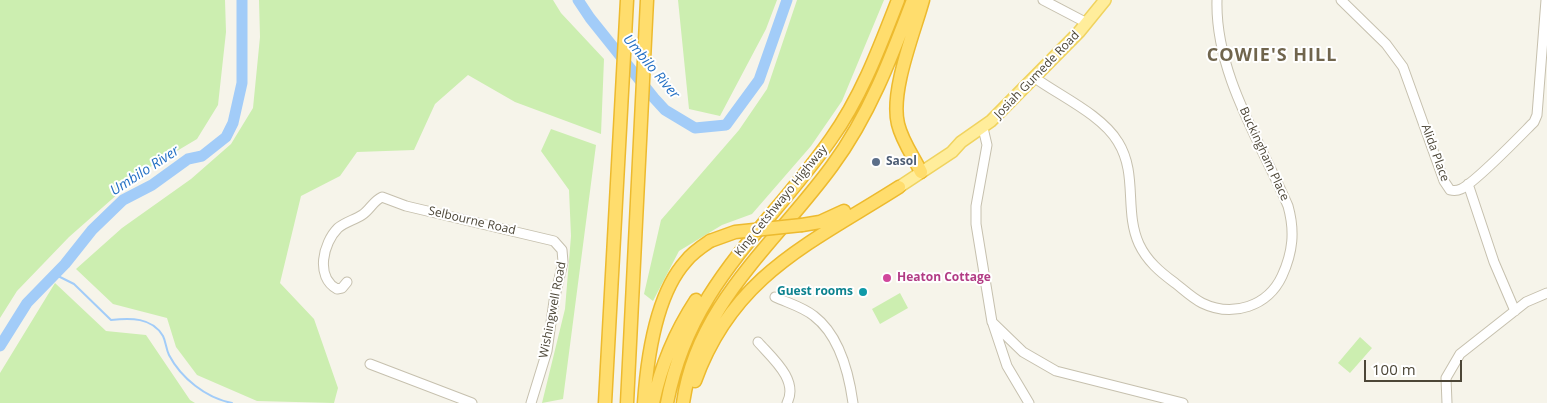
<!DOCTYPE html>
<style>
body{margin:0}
#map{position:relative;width:1547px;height:403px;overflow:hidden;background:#f6f4ea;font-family:"Open Sans",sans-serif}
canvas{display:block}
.scale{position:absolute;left:1364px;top:360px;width:98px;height:22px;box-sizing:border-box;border:2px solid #4c4637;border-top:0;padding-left:6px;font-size:15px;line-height:18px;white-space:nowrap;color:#4c4637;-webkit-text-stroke:4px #fff;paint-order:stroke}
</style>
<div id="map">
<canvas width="1547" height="403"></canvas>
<div class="scale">100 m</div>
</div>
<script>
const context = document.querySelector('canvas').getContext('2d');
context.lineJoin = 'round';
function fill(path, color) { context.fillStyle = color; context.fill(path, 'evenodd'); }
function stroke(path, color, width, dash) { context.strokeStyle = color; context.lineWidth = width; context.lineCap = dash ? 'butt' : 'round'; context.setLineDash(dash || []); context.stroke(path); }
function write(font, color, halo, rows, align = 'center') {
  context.font = font + ' "Open Sans",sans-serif'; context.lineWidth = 4; context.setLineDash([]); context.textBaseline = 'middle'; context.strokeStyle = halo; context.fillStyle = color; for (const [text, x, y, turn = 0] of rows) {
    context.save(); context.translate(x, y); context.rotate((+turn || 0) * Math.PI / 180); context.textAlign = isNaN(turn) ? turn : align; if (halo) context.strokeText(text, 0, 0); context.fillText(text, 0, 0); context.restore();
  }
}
fill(new Path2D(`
 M0,0H225L226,32L218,105L197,139L145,170L69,237L17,291L0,318Z
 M259,0H553L561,13L604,59L601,134L515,102L468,75L435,104L414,150L357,152L340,176L301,196L280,283L314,319L338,388L334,403L257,401L197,375L176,347L167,318L113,304L76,269L122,228L191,179L231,144L253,108L260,37Z
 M678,0H777L766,29L720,116L689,109Z
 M797,0H884L842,101L811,146L752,214L722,225L679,251L653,301L644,294L661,220L739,130L767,89Z
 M551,129L596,145L563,399L542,403L565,309L571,236L569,190L541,151Z
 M55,283L106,331L146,335L190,400L195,403H0V373Z
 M900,293L908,308L880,324L872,309Z
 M1360,337L1372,348L1350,373L1338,363Z`), '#cceeb0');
stroke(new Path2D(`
 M54,274L74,284L111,320C130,318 152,317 163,336C166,342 166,349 169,355C181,378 206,398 232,403`), '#a2ccf8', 2);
stroke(new Path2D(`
 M578,0L590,18L654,98L665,110L695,128L726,125L759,80L787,0
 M0,346L27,303L65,264L92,230L123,200L152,185L188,159L202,156L226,137L233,123L242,83V0`), '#a2ccf8', 11);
const minor = new Path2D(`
 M1043,0L1087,23
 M1341,0L1386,44L1403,67L1444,181L1450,190C1454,191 1457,191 1461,189C1476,182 1520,136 1534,122L1537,115L1546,0
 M1035,78C1060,96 1102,115 1118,142C1138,174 1124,211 1139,244C1147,261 1160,272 1175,283C1184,290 1192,298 1202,303C1233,318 1268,306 1282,276C1293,252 1295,231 1288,206C1260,141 1215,73 1217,0
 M983,128L987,145L976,206V224L992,322L1023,352L1056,371L1183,403
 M1468,184L1494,262L1515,311
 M347,282L342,288L337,289C315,277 323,243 338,228C345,222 354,220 362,215C370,210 373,201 382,197L406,206L554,241L562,250L563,262L554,301L547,351L531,403
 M775,297C788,303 803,307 814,316C839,335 849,374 853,403
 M993,324L1007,366L1029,403
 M758,342C772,358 799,380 787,403
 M370,364L472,403
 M1447,403L1446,378L1460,354L1526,302L1547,293`);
const major = new Path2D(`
 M899,187L952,152L961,142L991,121L1079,32L1105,0`);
const highway = new Path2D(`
 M921,172C913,156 902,141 898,124C890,91 914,33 923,0
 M802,225L820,222L844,211
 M695,381C733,275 811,243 899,187
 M605,403L627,0
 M627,403L647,0
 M644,403C647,360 656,294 686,261C692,253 701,247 710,241
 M653,403C661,365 675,332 696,300
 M667,403C689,286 766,231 831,139C861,97 879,49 898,0
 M683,403C697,304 776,243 832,166C869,116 891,58 913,0`);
stroke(minor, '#c6c0ae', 11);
stroke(major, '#f0d35f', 14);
stroke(highway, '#edba2e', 15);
stroke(minor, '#fff', 9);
stroke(major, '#ffed9b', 11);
stroke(highway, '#ffdd6d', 12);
const highwayBridge = new Path2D(`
 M710,241L735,232L802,225`);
stroke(highwayBridge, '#edba2e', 15, []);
stroke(highwayBridge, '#ffdd6d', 12);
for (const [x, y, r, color] of [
 [876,162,5,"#5c6f8a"],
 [887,278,5,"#d1479c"],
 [863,292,5,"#0f9aa8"]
]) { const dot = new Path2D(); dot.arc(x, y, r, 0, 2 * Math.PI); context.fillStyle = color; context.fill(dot); stroke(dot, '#fff', 2); }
write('12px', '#4c4637', '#fff', [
 ["Josiah Gumede Road",1037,75,-46],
 ["Alida Place",1435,153,70],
 ["Buckingham Place",1264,154,65],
 ["King Cetshwayo Highway",781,201,-51],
 ["Selbourne Road",472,221,13],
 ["Wishingwell Road",553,310,-79]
]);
write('bold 12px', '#4e5e75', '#fff', [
 ["Sasol",886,162]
], 'left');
write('bold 12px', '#b23c85', '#fff', [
 ["Heaton Cottage",897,278]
], 'left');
write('bold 12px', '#0d838f', '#fff', [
 ["Guest rooms",853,292]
], 'right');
write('italic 14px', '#2470c4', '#fff', [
 ["Umbilo River",651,67,50],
 ["Umbilo River",145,171,-33]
]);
context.letterSpacing = '1px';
write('bold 18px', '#70654d', '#fff', [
 ["COWIE'S HILL",1272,56]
]);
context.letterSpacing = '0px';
</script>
